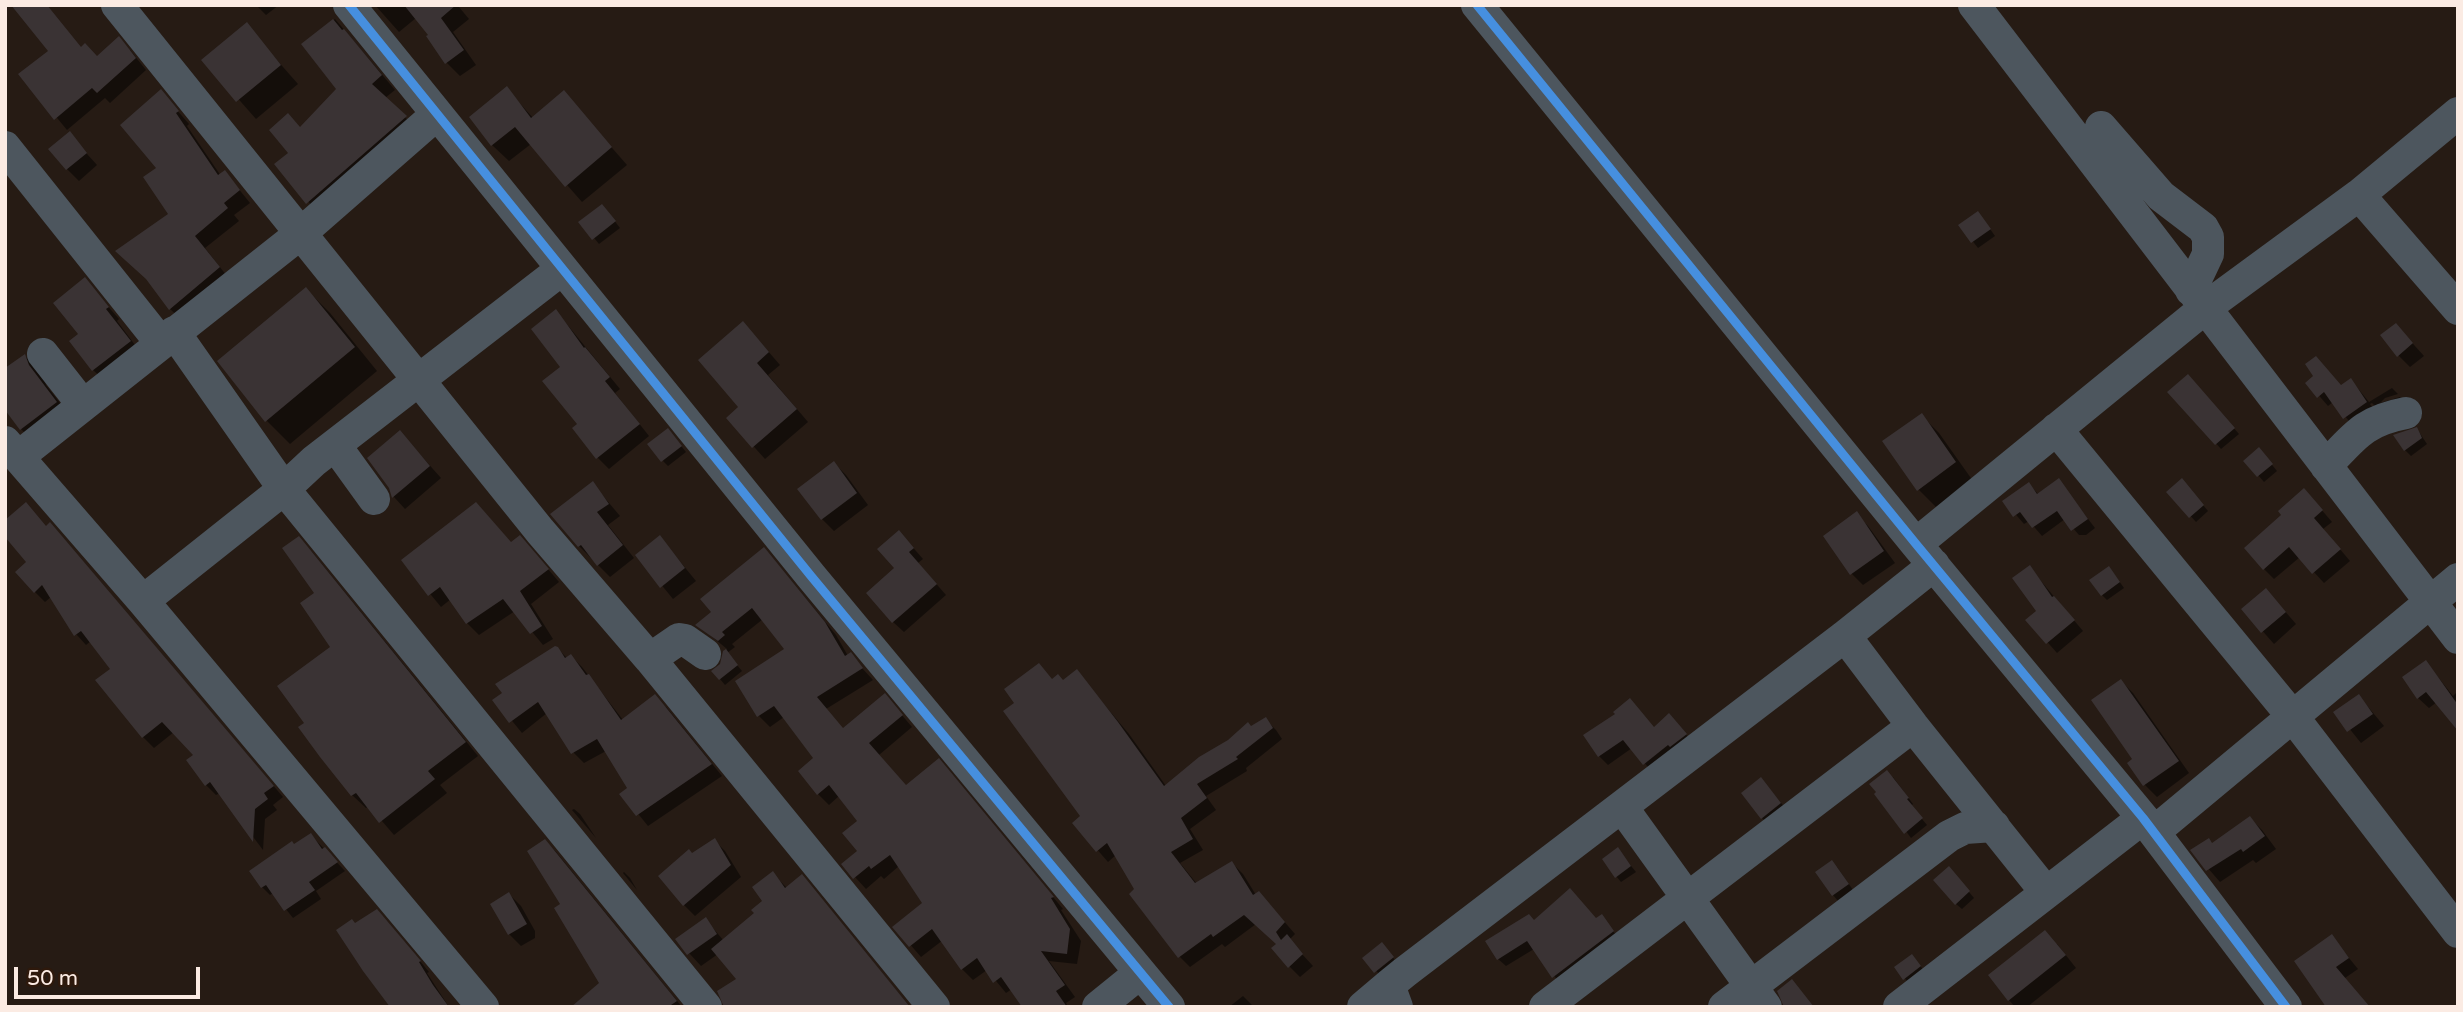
<!DOCTYPE html>
<style>
body{margin:0}
#map{position:relative;width:2463px;height:1012px;overflow:hidden;background:#261b14;font-family:"Varela Round",sans-serif}
canvas{display:block}
.frame{position:absolute;inset:0;border:7px solid #fbebe3;pointer-events:none}
.scale{position:absolute;left:14px;top:967px;width:186px;height:32px;box-sizing:border-box;border:4px solid #fbebe3;border-top:0;padding-left:9px;font-size:21px;line-height:24px;white-space:nowrap;color:#fbebe3;-webkit-text-stroke:5px #2e190c;paint-order:stroke}
</style>
<div id="map">
<canvas width="2463" height="1012"></canvas>
<div class="frame"></div>
<div class="scale">50 m</div>
</div>
<script>
const context = document.querySelector('canvas').getContext('2d');
context.lineJoin = 'round';
function fill(path, color) { context.fillStyle = color; context.fill(path, 'evenodd'); }
function stroke(path, color, width, dash) { context.strokeStyle = color; context.lineWidth = width; context.lineCap = dash ? 'butt' : 'round'; context.setLineDash(dash || []); context.stroke(path); }
fill(new Path2D(`
 M256,5H279L266,15Z
 M375,5H461L459,7L469,19L453,32L476,65L460,76L446,62L431,35L416,18L399,32Z
 M335,19L395,90L385,98L419,131L322,217L276,165L290,153L301,128L338,89L304,44Z
 M246,25L298,84L256,119L204,60Z
 M82,48L97,58L130,50L146,70L110,103L105,98L67,130L21,74L51,51Z
 M507,89L534,119L564,93L627,165L582,202L531,144L509,161L492,145L471,117Z
 M161,92L189,124L187,126L221,176L225,172L250,203L234,215L239,221L205,248L230,280L182,320L170,309V214L158,168Z
 M69,134L97,165L79,181L67,169Z
 M607,211L620,228L599,244L581,222Z
 M1983,219L1995,236L1978,248L1960,225Z
 M85,280L119,319L117,321L141,353L105,381L93,370L80,335Z
 M306,289L330,313L377,371L290,444L267,421Z
 M556,311L620,389L615,393L649,436L609,469L598,458L579,425L563,367Z
 M2396,325L2424,356L2410,367L2398,355Z
 M755,336L780,365L768,375L808,422L765,459L728,418L741,407Z
 M25,356L43,374L46,385L74,421L39,447L21,429L5,407Z
 M2351,380L2369,402L2392,388L2398,394L2385,398L2380,403L2400,397L2403,401L2378,409L2372,403L2370,404L2376,412L2354,427L2333,402L2328,406L2308,383L2341,387Z
 M2193,382L2239,434L2221,449L2170,392Z
 M1921,415L1939,433L1973,481L1936,507L1918,489Z
 M2417,429L2427,444L2411,456L2405,450Z
 M400,432L441,478L405,509L394,497L390,487Z
 M673,436L686,452L668,466L663,461Z
 M2264,455L2277,471L2264,482L2246,461Z
 M834,463L846,475L868,505L834,531L822,519Z
 M2059,481L2095,528L2086,535H2079L2065,519L2042,536L2029,521L2024,524L2005,502L2029,484L2039,495Z
 M593,484L620,516L608,525L634,558L610,577L579,546Z
 M2187,486L2208,511L2196,522L2169,492Z
 M2314,501L2332,522L2323,529L2350,561L2324,583L2300,557L2274,579L2264,569Z
 M1856,514L1868,526L1895,563L1863,585L1851,573Z
 M47,527L60,535L283,797L273,805L277,810L265,819L263,850L220,793L216,795L206,785L189,761L196,756L174,732L154,748L143,737L97,680L112,669L91,641L86,645L76,634L51,597L45,602L35,592L29,562Z
 M660,537L696,581L673,599L637,555Z
 M299,539L312,552L478,756L440,785L447,793L394,835L369,806L366,808L352,795L306,723L332,647Z
 M512,543L531,549L559,582L531,604L553,639L543,645L515,611L479,635L467,623L451,599L441,607L403,561Z
 M909,543L923,559L918,563L946,595L904,632L893,622L897,568Z
 M774,560L836,635L848,656L850,655L873,680L826,709L843,729L895,707L912,727L879,755L907,787L949,772L1063,909L1061,910L1081,941L1077,964L1049,961L1075,997L1066,1003L1068,1007H1024L1012,989L1006,993L987,970L973,980L962,969L943,940L921,957L895,927L924,903L899,866L884,879L881,876L866,889L844,865L860,852L859,822L839,796L829,805L818,794L816,758L784,717L770,727L759,716L786,650L763,619L732,644L735,647L727,653L742,671L725,685L720,679L724,652L727,649L698,625Z
 M2030,568L2083,631L2057,653L2028,620L2039,611Z
 M2114,574L2124,588L2107,600L2102,595Z
 M2277,602L2296,624L2274,644L2244,610Z
 M557,648L567,658L571,656L582,667L623,720L666,707L722,776L648,826L622,794L629,789L606,751L584,763L573,752L547,713L522,733L495,700Z
 M2426,662L2453,696L2458,691V728L2437,702L2429,708L2418,698Z
 M1076,671L1129,734L1166,786L1265,719L1276,730L1282,739L1246,768L1247,771L1206,796L1216,810L1190,829L1203,850L1180,863L1197,884L1232,863L1243,874L1256,895L1269,904L1295,934L1289,940L1313,966L1300,977L1289,966L1278,944L1256,924L1225,947L1222,944L1190,967L1180,957L1116,855L1108,862L1074,823L1082,817L1053,681L1063,682Z
 M2121,681L2133,693L2189,773L2157,797L2145,785L2129,763L2135,759Z
 M2359,696L2384,726L2361,743L2336,712Z
 M1618,715L1655,729L1677,725L1694,743L1653,773L1632,748L1608,765L1599,756Z
 M1893,777L1913,804L1911,806L1927,825L1911,838L1878,793Z
 M1761,779L1792,816L1774,830L1762,818Z
 M574,809L580,814L596,838L572,810Z
 M2250,818L2262,830L2276,849L2256,863L2253,860L2220,882L2193,851L2213,844Z
 M311,835L345,871L316,891L321,899L293,918L273,893L270,895L262,887L294,846Z
 M714,840L725,851L741,877L695,916L684,905L692,855Z
 M545,841L556,852L682,1007H574L601,983L563,905Z
 M1618,850L1636,872L1621,882L1616,876Z
 M1837,867L1853,890L1838,901L1833,895Z
 M624,872L630,878L637,890L623,873Z
 M772,873L787,888L802,877L910,1007H725L738,979L718,954L701,966L677,940L706,920L724,941L756,914L765,901Z
 M1954,874L1974,898L1962,909L1956,904Z
 M509,894L521,906L535,931V938L521,946L509,934Z
 M1601,916L1620,940L1561,985L1534,949L1506,966L1498,959L1534,922L1596,920Z
 M387,921L429,972L427,973L449,1007H391L355,925Z
 M2331,936L2358,969L2345,978L2315,988Z
 M2057,944L2076,968L2027,1007H2015L2009,1000Z
 M1387,950L1398,964L1382,977L1364,958Z
 M1917,962L1926,973L1910,985L1896,967Z
 M1243,996L1254,1007H1229Z`), '#0007');
fill(new Path2D(`
 M11,5H47L81,47L85,43L97,56L119,36L136,58L97,93L92,88L54,120L18,74L48,51Z
 M404,5H456L441,18L464,50L445,64L426,36L428,35Z
 M333,19L342,30L344,29L382,75L372,84L407,116L306,204L274,164L288,153L269,130L288,113L300,127L336,89L301,44Z
 M247,22L281,65L236,102L201,60Z
 M507,86L531,118L564,90L612,147L565,187L515,127L491,146L469,117Z
 M161,89L179,111L176,113L218,175L225,170L240,190L224,203L228,208L195,236L220,267L169,310L146,279L115,251L168,214L143,177L156,168L120,125Z
 M70,131L87,153L66,170L48,149Z
 M602,204L616,221L592,240L578,222Z
 M1978,211L1991,229L1971,243L1958,225Z
 M85,277L109,307L106,309L131,341L92,371L69,341L78,334L53,303Z
 M306,287L355,347L265,422L217,361Z
 M556,309L584,348L585,347L610,377L605,381L640,424L596,459L572,428L577,424L542,381L560,367L531,329Z
 M743,321L769,352L757,363L797,409L752,448L726,418L738,407L698,360Z
 M2396,323L2413,343L2397,357L2380,335Z
 M25,354L29,365L57,402L20,430L5,410V368Z
 M2316,356L2341,385L2351,378L2367,402L2343,419L2324,392L2317,398L2305,383L2313,376L2305,364Z
 M2188,374L2235,428L2215,445L2167,392Z
 M1922,413L1956,462L1917,491L1882,441Z
 M2417,427L2422,438L2404,451L2393,435Z
 M668,428L682,446L661,462L647,444Z
 M400,430L430,466L392,498L389,488L367,458Z
 M2259,447L2273,464L2257,477L2243,461Z
 M834,461L857,493L821,520L797,489Z
 M2059,478L2088,519L2071,531L2057,511L2032,528L2020,512L2013,517L2002,501L2029,482L2037,494Z
 M2182,478L2204,505L2189,518L2166,492Z
 M593,481L609,504L597,512L623,545L597,566L581,545L578,547L550,514Z
 M2304,488L2323,510L2314,518L2341,549L2312,574L2289,547L2263,570L2244,548L2281,515L2278,511Z
 M26,502L46,526L50,522L274,786L264,793L268,799L255,809L253,842L210,782L205,786L186,760L193,755L162,722L142,738L95,680L110,669L81,631L74,636L42,585L34,593L15,572L26,562L5,537V520Z
 M476,502L511,542L520,535L549,569L520,591L542,626L530,634L503,599L466,624L440,587L428,596L401,560Z
 M1857,511L1884,551L1850,575L1823,536Z
 M899,530L914,548L909,552L937,584L892,623L866,593L894,568L877,549Z
 M660,535L685,568L660,588L635,555Z
 M299,536L466,742L428,771L435,779L379,823L356,793L351,796L320,757L298,727L304,723L277,686L330,647L300,603L314,593L282,548Z
 M764,547L825,622L845,656L851,652L863,668L817,697L843,728L885,693L903,715L869,743L906,785L939,758L1054,897L1051,898L1070,929L1067,954L1041,951L1065,985L1056,991L1067,1007H1022L1001,977L993,983L977,958L961,970L932,929L909,947L892,927L922,903L890,855L871,869L869,866L853,879L841,864L857,851L842,833L857,821L829,785L817,795L798,771L813,758L774,706L757,717L735,681L784,649L752,608L722,632L725,635L718,641L695,625L711,612L700,599Z
 M2030,565L2052,597L2054,596L2075,620L2046,644L2025,620L2036,611L2012,578Z
 M2109,566L2120,582L2101,596L2089,580Z
 M2266,588L2286,612L2261,633L2241,609Z
 M555,646L558,647L565,658L571,654L586,675L589,674L621,720L655,694L712,764L636,816L619,794L627,788L597,739L571,754L538,702L509,723L492,700L502,693L495,684Z
 M726,649L738,665L719,680L711,671L720,664L723,651Z
 M2426,660L2458,705V731L2426,692L2417,699L2402,677Z
 M1039,663L1052,679L1058,674L1063,680L1077,669L1118,722L1164,786L1199,757L1228,740L1248,722L1251,726L1266,717L1273,728L1236,757L1238,759L1197,784L1207,798L1181,818L1193,839L1171,852L1195,883L1232,861L1253,895L1259,891L1285,922L1276,932L1281,940L1287,934L1303,954L1288,968L1271,948L1276,944L1244,915L1213,937L1211,934L1178,958L1129,894L1134,889L1107,843L1096,852L1072,823L1080,816L1003,711L1014,703L1004,689Z
 M2121,679L2179,761L2143,786L2127,763L2132,759L2091,700Z
 M2359,694L2373,714L2347,732L2333,712Z
 M1630,698L1654,727L1669,713L1687,734L1670,747L1668,745L1643,765L1623,740L1598,757L1583,735L1615,714L1613,712Z
 M1887,770L1909,798L1907,799L1923,818L1904,834L1874,794L1876,792L1869,784Z
 M1761,777L1781,803L1761,819L1741,793Z
 M2250,816L2265,836L2243,852L2241,849L2206,871L2190,850L2209,838L2212,843Z
 M311,833L322,849L325,847L338,862L309,882L315,890L284,911L266,885L261,888L249,871L292,841L294,844Z
 M715,838L731,865L683,906L658,876L689,849L692,853Z
 M545,839L677,1001L668,1007H571L599,983L554,908L560,904L527,851Z
 M1618,847L1631,866L1615,878L1602,859Z
 M1832,860L1849,884L1832,896L1815,872Z
 M1949,866L1970,891L1955,905L1933,880Z
 M773,871L785,888L802,874L910,1007H724L717,991L736,979L711,949L754,913L751,910L762,901L752,887Z
 M1570,888L1596,918L1602,914L1614,931L1552,978L1527,941L1497,960L1485,941L1529,914L1534,920Z
 M509,892L527,924L508,935L490,904Z
 M377,909L421,961L419,962L433,985L449,1007H390L363,971L336,930L352,919L355,923Z
 M706,917L717,934L687,955L675,939Z
 M2045,930L2066,955L2008,1001L1988,975Z
 M2332,934L2349,958L2336,967L2370,1007H2326L2294,961Z
 M1382,942L1394,957L1374,973L1362,958Z
 M1912,954L1921,966L1903,980L1894,967Z
 M1792,979L1814,1007H1784L1777,991Z`), '#3a3334');
stroke(new Path2D(`
 M117,5L540,531L650,659L934,1007
 M349,5L811,576L1169,1007
 M1477,5L1916,544L2143,818L2286,1007
 M1974,5L2458,638
 M2101,127L2161,196L2203,228L2208,237V254L2191,290
 M5,147L161,343
 M2359,195L2458,309
 M174,332L284,489L706,1007
 M43,354L83,405
 M2056,429L2293,717L2458,932
 M5,442L143,601L483,1007
 M335,445L374,499
 M18,457L300,234L436,115
 M2326,466C2354,437 2363,421 2406,413
 M1916,544L2205,308L2359,195L2458,113
 M143,601L284,489L314,461L561,270
 M1845,636L1934,565
 M650,659L679,639L685,640L705,654
 M1622,807L1766,1007
 M2154,832L2458,579
 M1098,1007L1140,973
 M1363,1007L1389,985
 M1397,1007L1389,985L1405,972L1845,636L1913,726L2045,891
 M1545,1007L1913,726
 M1724,1007L1949,836L1965,828L1994,826
 M1899,1007L2143,818`), '#4d565e', 32);
stroke(new Path2D(`
 M349,5L811,576L1169,1007
 M1477,5L1916,544L2143,818L2286,1007`), '#468fdf', 9);
</script>
